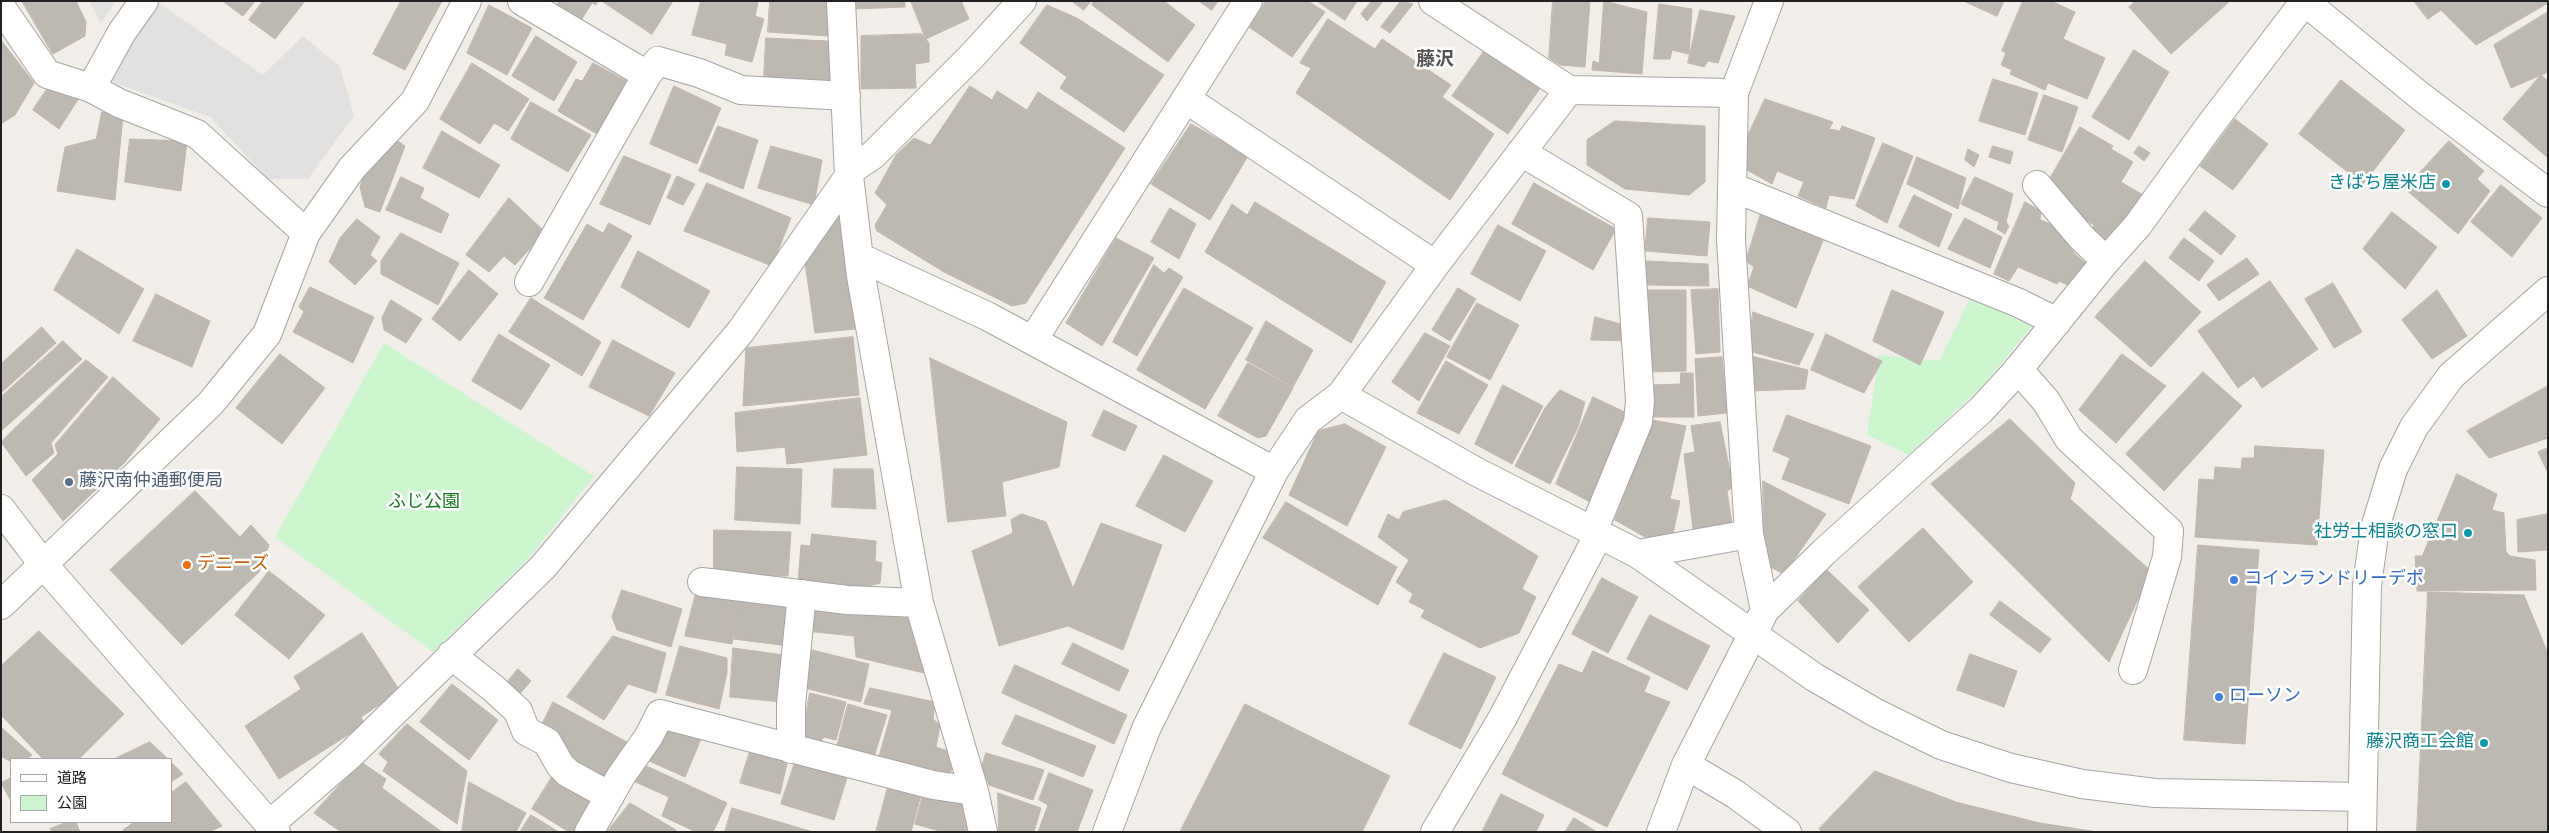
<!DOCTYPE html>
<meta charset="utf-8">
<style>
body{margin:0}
#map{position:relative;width:2549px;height:833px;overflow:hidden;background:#f1eee9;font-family:"Source Sans 3","Noto Sans JP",sans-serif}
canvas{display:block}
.frame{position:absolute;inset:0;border:2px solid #212121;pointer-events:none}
.legend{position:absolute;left:10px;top:758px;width:162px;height:65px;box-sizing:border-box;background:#fff;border:1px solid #a6a6a6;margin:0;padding:6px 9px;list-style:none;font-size:15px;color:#212121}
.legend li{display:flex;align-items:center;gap:10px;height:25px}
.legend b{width:25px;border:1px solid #a6a6a6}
</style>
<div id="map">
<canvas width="2549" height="833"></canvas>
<div class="frame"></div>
<ul class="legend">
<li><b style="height:6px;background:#fff"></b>道路</li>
<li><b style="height:14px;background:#ccf5d0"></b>公園</li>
</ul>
</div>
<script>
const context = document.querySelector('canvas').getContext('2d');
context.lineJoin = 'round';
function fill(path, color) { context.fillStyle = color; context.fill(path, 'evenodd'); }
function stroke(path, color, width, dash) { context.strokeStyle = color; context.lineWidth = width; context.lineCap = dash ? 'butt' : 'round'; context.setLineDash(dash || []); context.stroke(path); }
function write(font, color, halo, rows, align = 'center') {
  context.font = font + ' "Source Sans 3","Noto Sans JP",sans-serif'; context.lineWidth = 5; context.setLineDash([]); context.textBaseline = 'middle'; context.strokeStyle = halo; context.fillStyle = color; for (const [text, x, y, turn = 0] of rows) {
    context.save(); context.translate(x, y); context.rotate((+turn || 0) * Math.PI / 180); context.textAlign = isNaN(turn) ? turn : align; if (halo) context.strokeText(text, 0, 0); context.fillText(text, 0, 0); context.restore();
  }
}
fill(new Path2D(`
 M1970,298L2033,325L1985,383L1909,455L1867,435L1879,355L1939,361Z
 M384,343L594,476L529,558L433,652L275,537Z`), '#ccf5d0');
fill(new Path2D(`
 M89,1H116L101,23Z
 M156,1L263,75L303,36L340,67L354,116L308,179H268L210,117L109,81Z`), '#e1e1e1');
const building = new Path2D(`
 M22,1H76L86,22L85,36L53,54Z
 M223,1H255L243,16Z
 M263,1H305L275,39L249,20Z
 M401,1H442L405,70L373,54Z
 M559,1H598L596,5L592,3L580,22L556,7Z
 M602,1H673L652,34Z
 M701,1H750L758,3L755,16L764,19L752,62L725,55L727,44L692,35Z
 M770,1H829L828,36L768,32Z
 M855,1H905V7L855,9Z
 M911,1H961L969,19L926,39Z
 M1072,1H1091L1084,10Z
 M1094,1H1164L1195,25L1168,62L1092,5Z
 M1199,1H1218L1212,10Z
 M1266,1H1308L1325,12L1292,57L1249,27Z
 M1317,1H1357L1345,20Z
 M1372,1H1383L1367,21L1361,14Z
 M1401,1L1413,4L1390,33L1381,27Z
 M1553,1H1590L1585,67L1560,65L1549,58Z
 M1604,1L1647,12L1642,74L1592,70L1593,61L1599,63Z
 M1964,1H2004L1997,16Z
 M2023,1H2051L2075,12L2063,39L2105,58L2087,99L2048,83L2045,90L2010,74L2012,70L2001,65L2006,53L2002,51Z
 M2136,1H2230L2171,54L2129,7Z
 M2414,1H2548V3L2476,45L2441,10L2428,19Z
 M1659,4L1692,9L1689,54L1672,50L1670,59H1654Z
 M489,5L532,28L507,75L467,53Z
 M1047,5L1077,18L1164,75L1124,132L1060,88L1067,77L1020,43Z
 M1700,10L1735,16L1718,63L1708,61L1704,67L1688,63Z
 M2548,12V72L2511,88L2494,45Z
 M1328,19L1375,49L1382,39L1451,85L1442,97L1494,134L1450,200L1296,93L1311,68L1300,63Z
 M922,34L929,43V62L915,64L916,88L861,89V36Z
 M536,36L577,62L554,101L512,76Z
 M766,38L828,41L830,80L764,77Z
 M1,40L34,83L15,115L1,124Z
 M1485,50L1541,87L1508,134L1452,96Z
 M2134,50L2169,72L2129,140L2092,117Z
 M472,63L529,99L508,131L494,123L480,144L440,119Z
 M593,63L632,84L602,137L558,111L576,79L582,81Z
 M2541,75L2548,81V158L2503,119Z
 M1993,79L2038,93L2025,135L1979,121Z
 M2341,80L2405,130L2363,184L2299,134Z
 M51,83L79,98L59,129L33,110Z
 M674,86L721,108L697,164L650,144Z
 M970,86L992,100L997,91L1027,110L1038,92L1125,148L1026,303L1012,306L944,272L877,231L875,225L887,205L875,193L896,155L914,138L930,145Z
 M2044,95L2078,107L2062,152L2028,140Z
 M1765,99L1833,122L1829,129L1840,131L1842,126L1875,138L1854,199L1829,195L1826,208L1798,196L1804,182L1777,171L1772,184L1747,170L1748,135Z
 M531,102L591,135L568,172L511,139Z
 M102,112L123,115L115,200L57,191L65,147L96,139Z
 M2235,119L2268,144L2233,190L2200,166Z
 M1615,121L1705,126V182L1689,195L1625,189L1587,165V140Z
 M1191,124L1248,156L1210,220L1151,184Z
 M718,126L758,140L743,189L699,171Z
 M2080,127L2113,146L2111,149L2133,162L2121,182L2143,195L2113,244L2091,231L2094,225L2067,210L2072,202L2045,187Z
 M442,131L500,165L479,198L423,168Z
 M130,139L187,141L181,191L125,182Z
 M395,139L405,146L380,212L365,207L360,187L366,168Z
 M2449,141L2484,171L2477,179L2490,191L2458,234L2405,189Z
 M1883,143L1913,156L1887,223L1856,206Z
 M771,146L822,160L814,205L758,188Z
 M1993,146L2013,152L2010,164L1989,157Z
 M2139,146L2150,153L2144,161L2134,153Z
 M1968,149L1979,155L1974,167L1965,160Z
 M624,156L671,175L650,225L600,204Z
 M1917,157L1966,178L1958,209L1907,184Z
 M677,176L695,184L683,205L667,198Z
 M401,177L424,188L420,198L449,214L441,233L386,210Z
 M1975,177L2013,194L2006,222L2009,226L2005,234L1997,229L1999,222L1961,204Z
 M707,183L791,218L772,266L684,231Z
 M1534,183L1616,229L1593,270L1512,224Z
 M2501,185L2542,218L2512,257L2471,222Z
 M1914,195L1952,214L1939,247L1899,227Z
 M509,198L545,232L515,265L504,256L489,272L466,255Z
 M1255,202L1386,282L1351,343L1205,252L1232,204L1247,215Z
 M2025,202L2041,211L2040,220L2053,225L2075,254L2090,267L2079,279L2068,285L2059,281L2057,284L2018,267L2009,281L1994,274Z
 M1170,208L1196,224L1179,259L1151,242Z
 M2205,211L2236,236L2221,255L2189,230Z
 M2392,212L2437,247L2405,289L2363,249Z
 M1761,213L1824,238L1796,308L1747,286L1754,267L1746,261Z
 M832,216L842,218L855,329L815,333L805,262Z
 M1648,218L1710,222L1707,256L1645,251Z
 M1965,218L2002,237L1990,268L1948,249Z
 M357,219L380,237L370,255L377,261L355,285L329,262L340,238Z
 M609,223L632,236L583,320L544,298L587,224L603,233Z
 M1498,225L1546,251L1520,301L1471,274Z
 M401,233L459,263L438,305L381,274V261Z
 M1116,238L1154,258L1102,346L1066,323Z
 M2184,238L2214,261L2199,281L2169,258Z
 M77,249L144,289L119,334L54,290Z
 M638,251L710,291L689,328L621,287Z
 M2247,258L2259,274L2219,301L2207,285Z
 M1647,261L1708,264L1709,286L1647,285Z
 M2145,261L2201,312L2151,367L2095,317Z
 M1154,265L1164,273L1169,268L1183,277L1137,356L1113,342Z
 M469,270L498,294L460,341L432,319Z
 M2270,281L2318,349L2262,388L2254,376L2238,388L2198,331Z
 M2333,283L2362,332L2334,348L2305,299Z
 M310,287L374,317L353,363L293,332L304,312L299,307Z
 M1184,288L1253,328L1205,409L1137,370Z
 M1458,288L1476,299L1450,341L1432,330Z
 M1718,289L1720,352L1696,354L1691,290Z
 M1647,290H1686V371L1650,372Z
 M1892,290L1944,312L1920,365L1873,341Z
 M2437,290L2467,336L2432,359L2402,320Z
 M156,294L210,321L192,367L133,341Z
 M531,298L601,342L582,376L509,332Z
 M391,300L422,319L406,343L384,330L382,318Z
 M1477,303L1519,325L1490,380L1447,357Z
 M1753,312L1814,334L1799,365L1749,351Z
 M1595,317L1628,326L1629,341L1591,340Z
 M1266,321L1313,350L1293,387L1246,360Z
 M42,327L56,343L1,393V364Z
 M1425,333L1450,346L1419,401L1392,382Z
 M499,334L550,365L521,410L472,381Z
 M1826,334L1882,361L1864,393L1811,370Z
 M853,337L859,395L743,406L746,348Z
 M613,340L675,373L649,416L589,387Z
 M63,341L82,359L1,431V397Z
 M280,354L325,388L282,444L236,408Z
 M2122,354L2166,386L2116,443L2079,410Z
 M1747,355L1808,370L1805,389L1751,391Z
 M1722,357L1727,413L1698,416L1695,359Z
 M930,358L1067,422L1059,467L1002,482L1006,516L948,522Z
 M86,360L108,377L51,443L54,453L26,476L1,442Z
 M1446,361L1488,385L1459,434L1417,413Z
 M1248,363L1293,388L1266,436L1258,438L1218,416Z
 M2203,372L2242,406L2164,491L2126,454Z
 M1681,373H1693L1694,417H1652L1651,385L1680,384Z
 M113,377L160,419L125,462L63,521L32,480L58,454L55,445Z
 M1503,385L1543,406L1512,464L1475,444Z
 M2548,386V438L2489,458L2467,431Z
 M1560,390L1585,402L1578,427L1550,484L1515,466L1545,408Z
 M1593,397L1629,414L1594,504L1556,484Z
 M860,398L867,455L787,464L785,447L737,452L735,413Z
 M1104,410L1137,426L1125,451L1092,436Z
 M1787,415L1871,446L1849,504L1782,479L1790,458L1773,451Z
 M2010,419L2075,483L2070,499L2151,571L2109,662L1931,484Z
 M1652,420L1686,426L1670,499L1680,501L1672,538L1652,541L1615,520Z
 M1720,422L1733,487L1727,491L1732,524L1693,529L1684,454L1695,452L1691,426Z
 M1345,424L1386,447L1347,526L1289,495L1318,431Z
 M2255,446L2324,450L2317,545L2195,537L2199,479L2214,480L2215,467L2241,469L2242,458H2254Z
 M2548,448V470L2547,471L2538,452Z
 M1164,455L1213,481L1185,532L1136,506Z
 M737,467L802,469L800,524L735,520Z
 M834,469H873L876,509L832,507Z
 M2457,474L2497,494L2492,510L2504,513L2506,552L2510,556L2535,560L2536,590L2417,591L2415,556H2422Z
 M1763,481L1826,514L1784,574L1764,564Z
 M195,491L240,537L251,525L269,545L259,572L182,645L110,570Z
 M1446,500L1538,556L1522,589L1536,597L1519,633L1480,648L1421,617L1425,610L1409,602L1413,594L1396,582L1409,560L1378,537L1388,514L1399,520L1403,512Z
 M1286,502L1397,567L1378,605L1263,538Z
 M1022,514L1046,522L1073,588L1101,523L1162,545L1123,650L1068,626L999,646L972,551L1013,533L1011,520Z
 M2548,514V550L2518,552L2517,520Z
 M1923,528L1973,582L1909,642L1858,587Z
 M714,530L791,532L788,576L714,574Z
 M812,534L876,541L875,561L882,563L880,583L861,588L798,582L801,545L810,546Z
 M2198,545L2259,550L2245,744L2184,740Z
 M1826,569L1869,610L1838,643L1798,601Z
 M269,571L325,615L289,659L235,615Z
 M1602,578L1638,597L1608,653L1572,634Z
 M697,589L737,593L732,644L685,636Z
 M622,590L682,609L671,647L617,630L612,617Z
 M2428,592L2524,595L2548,654V832H2417Z
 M737,597L793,603L789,646L733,639Z
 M2000,601L2051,639L2040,653L1990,615Z
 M809,605L906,613L924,673L856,657L854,636L806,631Z
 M1650,615L1710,646L1687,690L1627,659Z
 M39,631L124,714L79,759H43L1,715V666Z
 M362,633L400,691L361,717L365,724L279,779L245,726L301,689L294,677Z
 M613,636L666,653L656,693L628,684L604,720L567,697Z
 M1073,643L1129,670L1119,691L1062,664Z
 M680,646L727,658V673L719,709L666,695Z
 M733,648L784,655L782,702L730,697Z
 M812,650L869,664L861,702L804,688Z
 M1593,651L1650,677L1644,692L1670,702L1607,827L1502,774L1559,664L1582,673Z
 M1444,653L1496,677L1461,749L1409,724Z
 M1970,654L2017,671L2004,707L1957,690Z
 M1015,665L1127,715L1114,744L1002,693Z
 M518,669L531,681L517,697L504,686Z
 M452,684L498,720L469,760L420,722Z
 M870,688L935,702L933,719L940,725L936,747L948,751L952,766L949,780L878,760L892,710L864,704Z
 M810,693L846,702L836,740L824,737L818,745L801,740Z
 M553,702L627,742L603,780L558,755L540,729Z
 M848,704L887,715L873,760L836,751Z
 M1245,704L1390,776L1362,832H1180Z
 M1016,715L1096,746L1083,777L1002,744Z
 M407,724L467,771L457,824L383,771L388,762L379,754Z
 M664,726L704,732L685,777L649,761Z
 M1,727L32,755L27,759H11V762L1,756Z
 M150,742L168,759H114Z
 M752,745L789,755L780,794L740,783Z
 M986,753L1044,770L1033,800L989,785L982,766Z
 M171,762L183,774L171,782Z
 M361,762L386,779L382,788L442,832H341L314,813Z
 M795,762L849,771L834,820L781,804Z
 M640,763L727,803L713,832H696L662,816L669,797L631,780Z
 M1875,771L1956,802L2040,823L2098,832H1822L1819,829Z
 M555,772L595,796L574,832H569L532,809Z
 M1049,773L1093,790L1077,832H1038L1048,805L1039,800Z
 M11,778V801L1,783Z
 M186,782L222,826L209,832H124L123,830L134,822H171V793Z
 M469,782L526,813L516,832H462Z
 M889,783L922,791L911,832H876Z
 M998,793L1041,808L1034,832H999Z
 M1501,794L1544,815L1536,832H1482Z
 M923,795L964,805L968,821L966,832H943L915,824Z
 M630,803L676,830L675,832H607Z
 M732,808L813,832H725Z
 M531,815L559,832H520Z
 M1574,818L1597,832H1565Z
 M68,822H76L80,832H52L50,829Z`);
fill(building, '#beb8b2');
stroke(building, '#c1b6ad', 1);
const minor = new Path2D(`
 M522,1L647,75
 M841,1L849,176L861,276L919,603L974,791L983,832
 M1433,1L1569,90L1734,93
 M2304,1L2420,96L2548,193
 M1,7L47,74L91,88L119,103L197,134L306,233
 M91,88L122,32L144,1
 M1186,99L1435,265
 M1521,152L1628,216L1640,401L1638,422L1593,531
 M849,171L873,155L972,56L1022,1
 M2037,185L2081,237L2106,261
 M1732,187L2019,303L2057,322
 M859,257L987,316L1274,471
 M529,282L647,75L658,61L699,73L741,90L846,96
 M1033,340L1248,1
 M2018,369L2046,401L2069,439L2169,531L2167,557L2133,670
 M1341,395L1475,471L1638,554L1814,677L1876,713L1941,745L2011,768L2082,784L2155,793L2362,797
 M1,509L43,564L276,832
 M1638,554L1749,534
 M702,582L847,600L919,603
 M1,605L211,403L267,334L306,233L352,168L415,101L467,1
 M1765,610L1824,552L1981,410L2016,372L2105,262L2138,225L2208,128L2305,1
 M451,655L493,688L518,711L526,731L547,742L560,765L568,773L610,796
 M791,749V704L802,594
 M1686,765L1735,794L1787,832
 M270,824L350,755L543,567L741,331L849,176
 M589,832L621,776L649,736L660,714L933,785L974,791
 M1107,832L1146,729L1274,471L1308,420L1341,395L1435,265L1569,90
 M1435,832L1502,719L1599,534
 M1661,832L1686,765L1765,610L1749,534L1731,240L1734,93L1769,1
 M2362,832L2367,585L2375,528L2393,469L2414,427L2451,376L2548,291`);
stroke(minor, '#a5a5a5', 30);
stroke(minor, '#fff', 28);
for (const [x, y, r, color] of [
 [2446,184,5,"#0f9aa8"],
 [69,482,5,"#5c6f8a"],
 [2468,533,5,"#0f9aa8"],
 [187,565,5,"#e8710a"],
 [2234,580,5,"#3f7fe0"],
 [2219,697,5,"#3f7fe0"],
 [2484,743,5,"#0f9aa8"]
]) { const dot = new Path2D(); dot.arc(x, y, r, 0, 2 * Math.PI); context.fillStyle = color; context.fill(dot); stroke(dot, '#fff', 2); }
write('18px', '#0d838f', '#fff', [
 ["きばち屋米店",2436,184],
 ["社労士相談の窓口",2458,533],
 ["藤沢商工会館",2474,743]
], 'right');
write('18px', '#4e5e75', '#fff', [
 ["藤沢南仲通郵便局",79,482]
], 'left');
write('18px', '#177821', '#fff', [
 ["ふじ公園",424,503]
]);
write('18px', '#c56008', '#fff', [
 ["デニーズ",197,565]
], 'left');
write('18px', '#366cbe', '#fff', [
 ["コインランドリーデポ",2244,580],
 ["ローソン",2229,697]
], 'left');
write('bold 19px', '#545454', '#fff', [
 ["藤沢",1435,61]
]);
</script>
